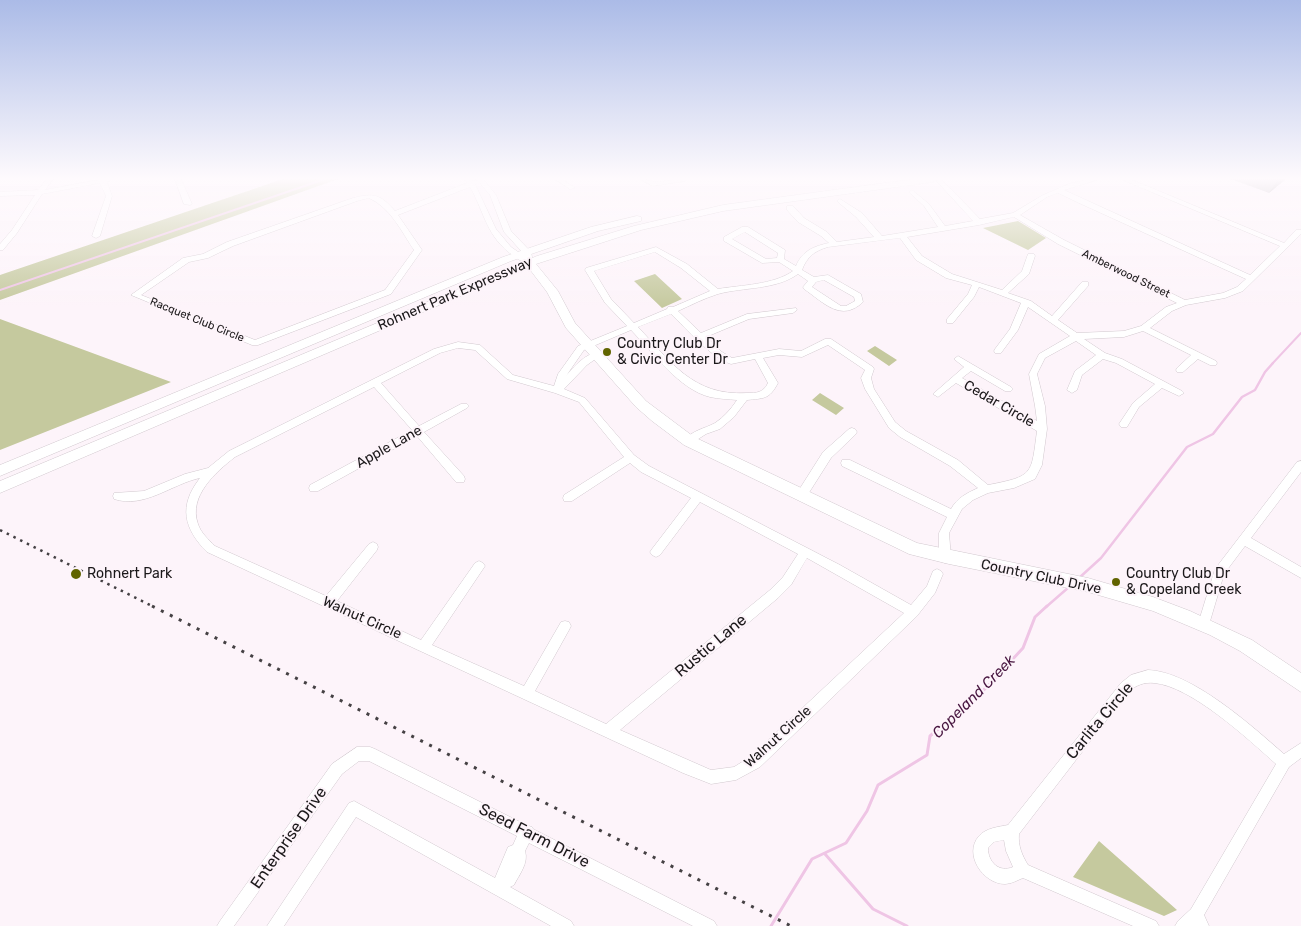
<!DOCTYPE html>
<style>
body{margin:0}
canvas{display:block;background:#fdf4fa}
</style>
<canvas width="1301" height="926"></canvas>
<script>
const context = document.querySelector('canvas').getContext('2d');
context.lineJoin = 'round';
function fill(path, color) { context.fillStyle = color; context.fill(path, 'evenodd'); }
function stroke(path, color, width, dash) { context.strokeStyle = color; context.lineWidth = width; context.lineCap = dash ? 'butt' : 'round'; context.setLineDash(dash || []); context.stroke(path); }
function write(font, color, halo, rows, align = 'center') {
  context.font = font + ' Rubik,sans-serif'; context.lineWidth = 4; context.setLineDash([]); context.textBaseline = 'middle'; context.strokeStyle = halo; context.fillStyle = color; for (const [text, x, y, turn = 0] of rows) {
    context.save(); context.translate(x, y); context.rotate((+turn || 0) * Math.PI / 180); context.textAlign = isNaN(turn) ? turn : align; if (halo) context.strokeText(text, 0, 0); context.fillText(text, 0, 0); context.restore();
  }
}
fill(new Path2D(`
 M283,179H338L0,300V275Z
 M1018,221L1046,238L1028,250L983,228Z
 M655,274L682,299L662,308L634,281Z
 M0,319L171,382L0,450Z
 M875,346L897,360L889,366L867,351Z
 M820,393L844,408L836,415L812,400Z
 M1099,841L1177,910L1164,916L1073,877Z`), '#c5c99e');
stroke(new Path2D(`
 M0,290L325,179
 M1272,364L1301,333`), '#efc5e5', 2);
stroke(new Path2D(`
 M1079,578L1101,558L1187,447L1213,434L1242,397L1255,390L1265,372L1273,363
 M1046,607L1069,587`), '#efc5e5', 2.5);
stroke(new Path2D(`
 M825,854L873,909L907,926
 M771,926L812,859L846,843L867,811L878,785L927,755L930,736L987,687L1023,648L1035,617L1047,606`), '#efc5e5', 3);
const street = new Path2D(`
 M47,179H53L45,190L102,179H113L107,182L112,196L100,236L96,238L92,236L106,196L100,183L42,194L17,233L3,250H0V244L12,230L35,195L0,196V192L38,190Z
 M175,179H181L192,204L190,205L184,204Z
 M464,179H470L472,181L483,179L496,195L511,231L531,252L533,262L532,264C525,264 519,260 514,256C486,237 485,213 470,187L398,215L422,250L391,294L258,345H252L131,295L183,258L203,254L227,242L353,198C374,193 380,194 395,211L467,183ZM480,183L490,195L504,232L523,253L524,256L511,247L496,229L475,184ZM369,198C391,208 401,231 414,250L385,290L255,340L141,295L189,262L208,258L233,246L357,201Z
 M555,179H562L575,188L570,189Z
 M640,179C646,179 650,181 656,182C667,182 677,178 688,179L685,181L653,186Z
 M935,179H941L980,219L1013,213L1043,195L1069,184L1088,179H1098L1097,180L1064,190L1250,275L1280,246L1123,180L1122,179H1130L1284,243L1296,230H1301V234L1243,291L1225,298L1186,305L1172,311L1150,328L1216,361L1217,363L1216,365H1210L1198,359L1183,372H1177L1176,370L1177,368L1191,355L1143,331L1124,337L1084,339L1105,353L1122,359L1182,391L1184,393L1179,396L1162,388L1139,407L1127,427H1121L1119,424L1133,403L1155,384L1116,363L1103,359L1082,375L1077,390L1072,393L1067,390L1075,371L1096,355L1076,341L1045,358L1037,374L1045,406L1047,429L1042,465L1035,479L1014,488L988,493L973,500L962,509L949,533L951,558L949,561L945,563L941,561L939,558V533L947,517L842,466L841,463L842,460H850L951,509C957,498 967,493 978,488L950,466L900,437L889,428L865,389L861,378L865,370L828,345L802,357L779,355L763,358L778,383C769,400 764,398 747,400L734,417L720,429L706,434L689,445L684,441C692,430 704,429 715,423C724,417 731,409 737,400C728,399 719,399 710,397C680,390 652,352 631,330L584,350L566,376C574,367 587,351 600,353L601,355L587,365L564,389L585,398L634,455L649,466L840,565L911,605L927,586L933,571L937,569L941,571L943,574L935,593L917,616L760,767L736,780L711,784L683,773L207,552C184,529 178,506 200,478C172,484 144,509 114,499L113,496L114,493L144,491L185,474L208,468L229,451L434,349L458,342L480,345L513,375L554,386L558,374L578,346L627,326L605,303L585,270L586,268L656,247L687,264L718,289C741,285 773,285 793,271L779,262L762,263L724,241V237L742,227H748L785,250L784,259L796,266C802,251 814,246 829,243L821,236L798,222L787,210V206H793L804,218L827,232L837,242L874,237L856,217L838,202V200L840,199L862,213L882,236L938,227L924,206L910,193L909,192L912,190L929,204L945,226L973,221ZM1058,193L1079,203L1246,279L1237,287L1223,293L1185,300L1064,240L1020,215L1047,197ZM1014,217L1058,244L1177,303L1166,307L1141,326L1124,331L1077,333L1058,320L1088,286V282H1082L1052,316L1031,301L1008,293L1029,274L1035,256L1034,254H1028L1022,271L1002,290L952,274L922,256L907,237L979,225ZM745,232L778,253L777,258L766,259L732,239ZM900,238L916,260L946,278L972,285L968,294L947,319V323H953L974,297L979,287L1021,303L1010,329L995,349L994,351L995,353H1001L1018,330L1028,307L1070,336L1039,354L1029,374L1035,406L1037,421L962,378L971,371L1005,391H1011L1013,389L1011,387L958,356L954,359L964,367L933,394L938,397L956,383L1037,431C1031,475 1034,476 988,485L958,460L906,431L895,422L874,389L871,378L874,369L873,367L831,339H825L801,351L779,349L732,358L722,352L706,337L749,319L793,313L797,310L796,308L747,314L701,333L678,311C691,305 705,298 718,294C744,287 776,290 798,274L808,281L803,287L804,289C823,302 841,323 863,302L861,294L828,275L814,277L802,270C807,257 814,251 828,247ZM655,252L681,268L710,291L673,307H668L667,309L634,323L611,299L594,271ZM824,280L854,297L855,301L846,306H841L812,287L816,282ZM671,314C687,329 710,357 731,364L755,359L768,383C763,393 757,393 746,393C693,396 671,362 638,327ZM458,348L475,350L507,379L555,393L579,402L624,457L564,495L563,498L564,501H572L630,463L641,472L691,498L652,549L650,552L652,555L656,557L660,555L700,502L798,554L783,577L770,590L606,724L535,691L569,630L571,626L569,622L565,621L561,622L524,686L432,645L483,569L485,566L483,563L479,561L475,563L421,640L337,601L377,550L378,547L377,544L373,542L369,544L326,596L215,546C208,539 201,533 198,524C188,496 216,472 235,457L374,387L412,430L310,485L309,488L310,491H318L417,436L456,482H464L465,479L464,476L424,432L467,408L469,406L467,404H461L419,426L381,383L440,353ZM807,558L904,613L750,757L734,767L711,770L620,730L778,598L791,585Z
 M852,428L855,429L857,432L855,435L831,458L805,499H797L796,496L797,493L823,452L849,429Z
 M1301,461V472L1251,538L1301,567V578L1245,546L1224,574L1208,628L1204,629L1200,628L1198,624L1215,569L1297,462Z
 M1148,670C1191,671 1252,726 1284,754L1301,743V758L1289,767L1204,915L1209,926H1175L1178,921L1191,909L1276,764C1248,739 1191,686 1154,683C1144,682 1137,685 1129,691L1019,834C1018,846 1022,855 1028,865L1156,921L1159,926H1133L1023,878C1018,880 1011,884 1005,884C983,884 963,854 979,836C986,828 998,827 1008,825L1121,683L1131,675ZM1004,840L1006,851L1013,867C999,873 988,862 988,848L994,842Z
 M357,747H370L375,749L526,825L532,827L533,829L714,921L717,926H693L529,843L525,851C529,863 519,875 514,885L510,887L571,921L574,926H551L356,817L284,926H267L349,803L354,801L495,878L508,847L513,845L517,836L369,761H359L342,774L234,926H217L220,921L332,764Z`);
const secondary = new Path2D(`
 M915,179H938L933,182L723,211L641,230L536,264L558,291L575,323L646,401L694,437L917,543L1088,578L1153,597L1190,611L1252,640L1301,673V692L1240,651L1210,635L1153,611L1088,592L949,564L909,554L684,445L652,421L636,407L566,328L547,292L528,267L0,493V481L537,256L634,226L723,205Z
 M637,216L641,217V221L598,231L511,261L0,476V465L503,257L591,227Z`);
stroke(street, '#d1c8ce', 1);
stroke(secondary, '#d1c8ce', 1);
fill(street, '#fff');
fill(secondary, '#fff');
stroke(new Path2D(`
 M0,530L154,607`), '#454144', 2.5, [2.5, 5]);
stroke(new Path2D(`
 M152,606L791,926`), '#454144', 3, [3, 7]);
fill(new Path2D(`
 M1231,179H1286L1269,193Z`), '#aba4a9');
fill(new Path2D(`
 M1280,179H1286L1269,193L1278,180Z`), '#8b868a');
const sky = context.createLinearGradient(0, 0, 0, 308);
sky.addColorStop(0, '#abbbe7');
sky.addColorStop(0.58, '#fefafd');
sky.addColorStop(1, '#fefafd00');
context.fillStyle = sky;
context.fillRect(0, 0, 1301, 308);
for (const [x, y, r, color] of [
 [607,352,5,"#616400"],
 [76,574,6,"#616400"],
 [1116,582,5,"#616400"]
]) { const dot = new Path2D(); dot.arc(x, y, r, 0, 2 * Math.PI); context.fillStyle = color; context.fill(dot); stroke(dot, '#fdf4fa', 2); }
write('11px', '#1b181a', '#fdf4fa', [
 ["Amberwood Street",1126,274,26],
 ["Racquet Club Circle",197,320,22]
]);
write('14px', '#1b181a', '#fdf4fa', [
 ["Rohnert Park Expressway",455,294,-23],
 ["Cedar Circle",999,404,30],
 ["Apple Lane",389,447,-29],
 ["Country Club Drive",1041,577,12],
 ["Walnut Circle",362,618,24],
 ["Walnut Circle",778,737,-42]
]);
write('14px', '#1b181a', '#fdf4fa', [
 ["Country Club Dr",617,344],
 ["& Civic Center Dr",617,360],
 ["Rohnert Park",87,574],
 ["Country Club Dr",1126,574],
 ["& Copeland Creek",1126,590]
], 'left');
write('italic 15px', '#481640', '#fdf4fa', [
 ["Copeland Creek",974,697,-45]
]);
write('16px', '#1b181a', '#fdf4fa', [
 ["Rustic Lane",711,646,-40],
 ["Carlita Circle",1100,721,-50],
 ["Seed Farm Drive",534,836,27],
 ["Enterprise Drive",289,838,-55]
]);
</script>
